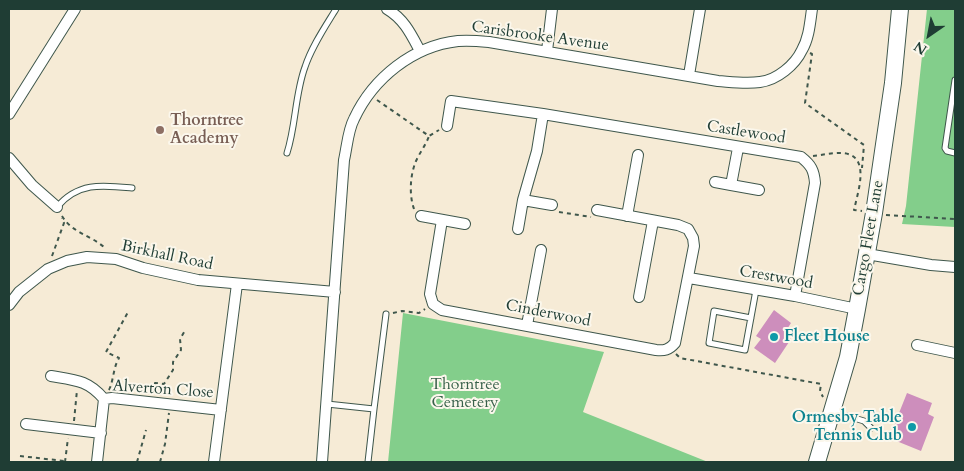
<!DOCTYPE html>
<style>
body{margin:0}
#map{position:relative;width:964px;height:471px;overflow:hidden;background:#f6ebd6;font-family:Cardo,serif}
canvas{display:block}
.frame{position:absolute;inset:0;border:10px solid #1f3d34;pointer-events:none}
.north{position:absolute;left:904px;top:10px;width:50px;height:50px;-webkit-text-stroke:4px #fbf7ec;paint-order:stroke;rotate:213deg;font-size:14px;font-weight:700;line-height:20px;text-align:center;color:#1f3d34}
.north::after{content:'';display:block;margin:auto;width:18px;height:22px;background:#1f3d34;clip-path:polygon(50% 0,100% 100%,50% 72%,0 100%)}
</style>
<div id="map">
<canvas width="964" height="471"></canvas>
<div class="frame"></div>
<div class="north">N</div>
</div>
<script>
const context = document.querySelector('canvas').getContext('2d');
context.lineJoin = 'round';
function fill(path, color) { context.fillStyle = color; context.fill(path, 'evenodd'); }
function stroke(path, color, width, dash) { context.strokeStyle = color; context.lineWidth = width; context.lineCap = dash ? 'butt' : 'round'; context.setLineDash(dash || []); context.stroke(path); }
function write(font, color, halo, rows, align = 'center') {
  context.font = font + ' Cardo,serif'; context.lineWidth = 4; context.setLineDash([]); context.textBaseline = 'middle'; context.strokeStyle = halo; context.fillStyle = color; for (const [text, x, y, turn = 0] of rows) {
    context.save(); context.translate(x, y); context.rotate((+turn || 0) * Math.PI / 180); context.textAlign = isNaN(turn) ? turn : align; if (halo) context.strokeText(text, 0, 0); context.fillText(text, 0, 0); context.restore();
  }
}
fill(new Path2D(`
 M927,9H955V227L902,224L906,206Z
 M403,313L604,352L583,412L708,462H388Z`), '#83ce8b');
fill(new Path2D(`
 M774,310L791,323L784,334L791,339L775,363L754,348L761,339L756,336Z
 M907,393L932,403L928,414L934,417L921,451L889,438Z`), '#cd8ebc');
const lane = new Path2D(`
 M955,80L945,148L947,151L955,153
 M287,153C296,125 295,94 305,67C312,46 325,27 336,9
 M57,207C78,182 102,185 132,188
 M751,318L714,311L709,343L745,350L756,290
 M327,404L374,409L368,462
 M374,409L386,314
 M834,412L864,421L871,428`);
const street = new Path2D(`
 M387,9C404,19 411,34 420,51
 M547,51L552,9
 M689,75L700,9
 M9,114L75,9
 M543,114L537,151L523,200L552,205
 M447,126L451,101L543,114L801,157C811,165 814,170 815,183L795,296
 M738,148L731,185L759,190
 M9,158L32,185L57,207
 M715,182L731,185
 M421,216L465,224
 M627,216L638,155
 M442,220L430,294L433,304L442,310L656,350C664,351 669,350 675,343L694,246L693,238L688,229L678,225L597,210
 M518,229L523,200
 M867,254L931,265L955,267
 M689,278L795,296L857,309
 M639,297L653,221
 M9,305L19,292L48,269L67,261L87,257L116,259L143,268L198,280L335,292
 M527,325L541,250
 M917,345L955,353
 M51,376C75,380 88,380 104,399
 M26,424L101,433
 M97,462L104,399L112,398L221,410
 M214,462L237,284
 M322,462L344,160C347,147 348,130 354,119C373,78 413,46 458,41C468,40 479,41 489,42L718,81C732,82 746,84 760,82C777,80 795,65 802,50C809,38 810,23 812,9`);
const primary = new Path2D(`
 M817,462L848,357L857,309L874,213L893,83L900,9`);
stroke(lane, '#3f574c', 7);
stroke(street, '#3f574c', 12);
stroke(primary, '#3f574c', 18);
stroke(new Path2D(`
 M810,53L812,54L805,103L864,145L862,168
 M377,100L429,136L439,130
 M813,156C822,155 831,153 840,153C872,153 858,191 854,210L862,211
 M414,209C409,195 410,175 416,161C420,152 426,145 429,136
 M559,212L591,217
 M886,215L955,219
 M62,216C72,233 91,235 105,248
 M52,256L64,223L62,218
 M393,313L402,311L419,313L425,309
 M676,354L680,358L821,384L820,391L823,397
 M109,390C114,379 113,368 119,358L106,352L128,312
 M154,392L155,383L164,384L173,370V362L181,350L180,339L186,329
 M74,421L77,390
 M20,456L64,461
 M65,462L68,438
 M137,462L146,430
 M160,462L165,444L169,413`), '#3f574c', 2, [4, 4]);
stroke(lane, '#fff', 5);
stroke(street, '#fff', 10);
stroke(primary, '#fff', 16);
for (const [x, y, r, color] of [
 [160,130,5,"#8d6e63"],
 [774,337,5,"#0f9aa8"],
 [912,427,5,"#0f9aa8"]
]) { const dot = new Path2D(); dot.arc(x, y, r, 0, 2 * Math.PI); context.fillStyle = color; context.fill(dot); stroke(dot, '#fbf7ec', 2); }
write('16px', '#1f3d34', '#fbf7ec', [
 ["Carisbrooke Avenue",540,37,8],
 ["Castlewood",746,133,9],
 ["Cargo Fleet Lane",869,238,-80],
 ["Birkhall Road",167,256,12],
 ["Crestwood",776,278,10],
 ["Cinderwood",548,314,11],
 ["Alverton Close",163,390,4]
]);
write('bold 16px', '#785e54', '#fbf7ec', [
 ["Thorntree",170,121],
 ["Academy",170,139]
], 'left');
write('bold 16px', '#0d838f', '#fbf7ec', [
 ["Fleet House",784,337],
 ["Ormesby Table",902,418,"right"],
 ["Tennis Club",902,436,"right"]
], 'left');
write('16px', '#38614a', '#fbf7ec', [
 ["Thorntree",465,385],
 ["Cemetery",465,403]
]);
</script>
